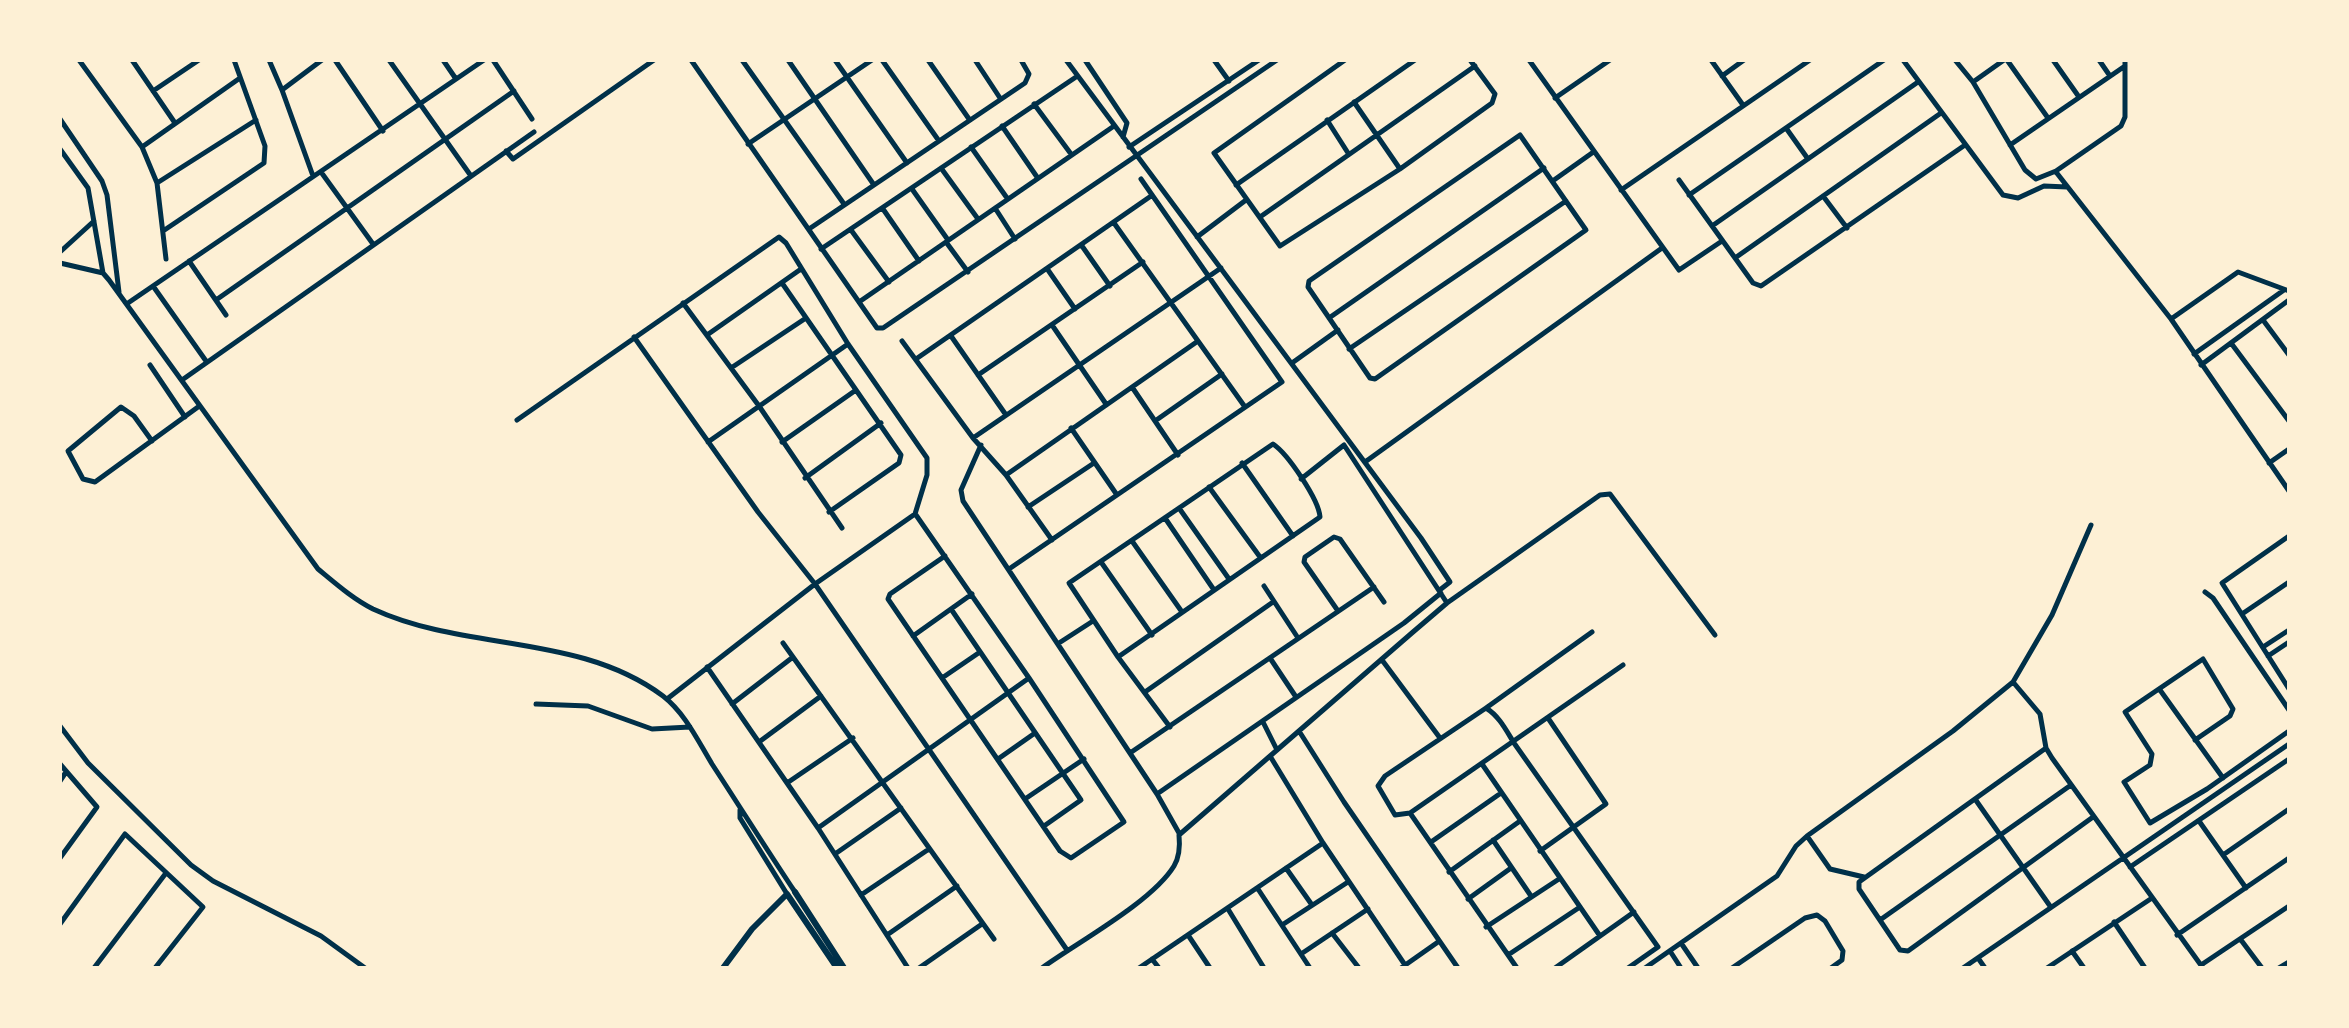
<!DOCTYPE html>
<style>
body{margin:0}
#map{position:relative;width:2349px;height:1028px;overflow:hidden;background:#fdf0d5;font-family:Helvetica,sans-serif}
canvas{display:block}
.frame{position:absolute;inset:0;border:62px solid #fdf0d5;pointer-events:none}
</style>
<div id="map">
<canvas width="2349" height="1028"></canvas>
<div class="frame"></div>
</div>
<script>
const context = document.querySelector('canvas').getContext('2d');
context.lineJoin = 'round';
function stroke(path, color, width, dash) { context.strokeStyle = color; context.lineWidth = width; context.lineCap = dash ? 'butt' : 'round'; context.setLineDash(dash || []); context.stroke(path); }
stroke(new Path2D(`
 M79,60L142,147L157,183L166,259
 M132,60L175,123
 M269,60L282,90L322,60
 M335,60L383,131
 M389,60L471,176
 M443,60L456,79
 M493,60L532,119
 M691,60L877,328H883L1277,60
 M742,60L844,204
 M788,60L874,185
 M835,60L907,163
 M882,60L939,141
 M928,60L969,119
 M975,60L1000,98
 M1066,60L1421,538L1450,582L1441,589
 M1085,60L1127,123L1123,137
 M1214,60L1229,81
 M1345,60L1214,153L1280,246L1400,169L1492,103L1495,94L1470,60
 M1529,60L1679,270L1722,241
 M1711,60L1743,105
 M1903,60L2003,195L2018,198L2044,186L2067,187
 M1955,60L1973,82L2025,170L2036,179L2056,171L2121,126L2125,117V60
 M2007,60L2048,118
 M2053,60L2079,97
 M2099,60L2110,76
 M1722,76L1744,60
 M1973,82L2004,60
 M282,90L313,176
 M153,91L199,60
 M1555,98L1610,60
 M1354,102L1400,169
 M1034,104L1071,154
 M60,119L102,181L107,195L119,292
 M1327,120L1348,153
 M1002,126L1037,177
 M1786,128L1808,159
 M1520,135L1586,230L1375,379L1370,378L1308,287L1309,281Z
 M748,144L872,60
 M2010,145L2125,66
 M142,147L240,78
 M971,147L1007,198
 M1129,147L1259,60
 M60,149L88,188L103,273
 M506,151L513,159L654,60
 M941,168L978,219
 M321,172L373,244
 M2056,172L2171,319
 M1554,180L1592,153
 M1679,180L1753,283L1761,286L1965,145
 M157,183L256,120
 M1236,185L1415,60
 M912,189L948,240
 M1621,190L1810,60
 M1689,195L1884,60
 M1823,196L1847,228
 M995,208L1015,239
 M883,209L919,261
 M1260,217L1475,66
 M1114,223L1245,407
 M1712,226L1918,82
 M809,229L1025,83L1029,74L1021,60
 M851,230L889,282
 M163,231L264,163L265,146L234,60
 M1197,237L1246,200
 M946,242L968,272
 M1082,246L1110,286
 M821,249L1076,77
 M60,252L94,221
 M1735,258L1941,113
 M189,261L226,315
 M60,263L103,273L109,280L318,569C335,583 353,599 373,609C466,652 579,633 663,696C685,713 698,741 712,764C740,807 767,850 795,892
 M1048,270L1075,309
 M782,283L901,455L899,463L829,512
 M153,286L206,361
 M2289,291L2238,272L2171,319L2289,491
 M216,300L514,91
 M859,302L1114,126
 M128,303L484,60
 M683,303L759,406L842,528
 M1329,318L1544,168
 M2263,320L2289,355
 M1052,325L1106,404
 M707,335L801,269
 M951,336L1006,415
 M634,337L758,512L815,584L1067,950
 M902,341L973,438L1221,268
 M2231,343L2289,421
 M1349,349L1566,201
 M2194,354L2284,290
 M916,359L1151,196
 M1292,363L1338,330
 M150,365L185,417
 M2201,365L2289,300
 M731,368L806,318
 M978,375L1143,262
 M182,380L534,132
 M1132,387L1178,455
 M517,420L779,237L786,243L848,344L927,458V475L915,514L815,584L667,699
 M1155,421L1222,374
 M1071,428L1117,495
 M973,438L1006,475L1052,540
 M152,441L134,416L121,407L68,451L83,479L95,482L198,407
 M708,442L848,344
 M782,442L856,390
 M1273,444C1288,454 1319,500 1320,517L1118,657L1069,583Z
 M981,445L961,490L963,501L1157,794L1179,833
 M1365,462L1662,248
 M1242,463L1293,536
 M2269,463L2289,449
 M1006,475L1198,341
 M805,478L881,423
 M1301,479L1344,445L1447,603
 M1209,487L1260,557
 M1028,507L1094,463
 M1179,508L1229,579
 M1165,518L1214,590
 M2289,536L2222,583L2289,689
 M1132,541L1182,612
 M945,556L890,594L888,599L1060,851L1071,858L1124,822L1029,678
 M1101,562L1152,635
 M1009,569L1282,382L1141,179
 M1264,586L1298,638
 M2205,592L2213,598L2289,710
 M951,609L1081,800L1044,826
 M1338,611L1304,562L1305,557L1334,537L1340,539L1384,602
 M2242,614L2289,582
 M913,636L972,594
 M783,643L994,939
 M1059,643L1093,621
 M2263,647L2289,630
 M2268,656L2289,642
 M1118,657L1170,727
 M1270,658L1296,697
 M1382,660L1440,738
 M1623,665L1410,813L1395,815L1378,786L1385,776L1486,708C1499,716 1506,730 1514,743L1658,947L1628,968
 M707,667L818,828L908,968
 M942,678L980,652
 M2013,682L2052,615L2091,525
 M2160,690L2223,778
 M1145,692L1273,602
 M536,704L588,706L652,729L690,727
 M732,704L793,657
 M1486,708L1592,632
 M1263,722L1277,750
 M60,726L88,763L191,865L213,881L321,936L365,968
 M1299,731L1344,802L1458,968
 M2195,740L2230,716L2233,709L2203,659L2125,712L2152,754L2150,765L2124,782L2150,823L2207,789L2289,731
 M759,742L821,696
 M2046,748L1859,882V889L1900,950L1908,951L2093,817
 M1130,753L1374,587
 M1270,756L1323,843L1405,965
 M998,759L1035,733
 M60,764L97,807L60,858
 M1482,764L1600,936
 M60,781L66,772
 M787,783L853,738
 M1157,794L1404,623L1441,593
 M1025,799L1084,759
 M1975,799L2050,906
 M740,810V818L787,894
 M1410,813L1517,968
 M2199,821L2246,888
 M818,828L1029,678L916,515
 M1807,836L1830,869L1864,877
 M1493,840L1531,896
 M1431,842L1501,793
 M1540,851L1606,804L1548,718
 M835,854L901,808
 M2223,855L2289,809
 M2130,867L2289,759
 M1286,868L1312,905
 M1449,872L1520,821
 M1258,889L1310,968
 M861,895L929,849
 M1468,899L1511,868
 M1228,909L1264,968
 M1880,920L2071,785
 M2114,922L2145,968
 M60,924L125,834L203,907L155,968
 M1282,925L1348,882
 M1486,927L1559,879
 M1332,933L1359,968
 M887,935L957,886
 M1188,935L1210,968
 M2177,935L2289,858
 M2241,940L2262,968
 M1681,943L1698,968
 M1670,951L1681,968
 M2072,951L2084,968
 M1301,954L1368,909
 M1508,955L1580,907
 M1978,958L1985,968
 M1152,959L1159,968
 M2201,965L2289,906
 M94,968L166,873
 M919,968L982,924
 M1042,968C1078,942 1152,902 1174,866C1180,856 1180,845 1179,835L1413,632L1447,603L1600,495L1610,494L1715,635
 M1139,968L1323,843
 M1401,968L1438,942
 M1555,968L1634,912
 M1645,968L1777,876L1796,846L1807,836L1953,731L2013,682L2040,714L2046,748L2052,758L2203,968
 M1732,968L1805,918L1817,915L1825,921L1843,951L1842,960L1831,968
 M1963,968L2289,744
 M2047,968L2152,898
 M2279,968L2289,962`), '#003049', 5);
stroke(new Path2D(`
 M795,892L844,968
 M723,968L752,929L787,894L837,968`), '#003049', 6);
</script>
